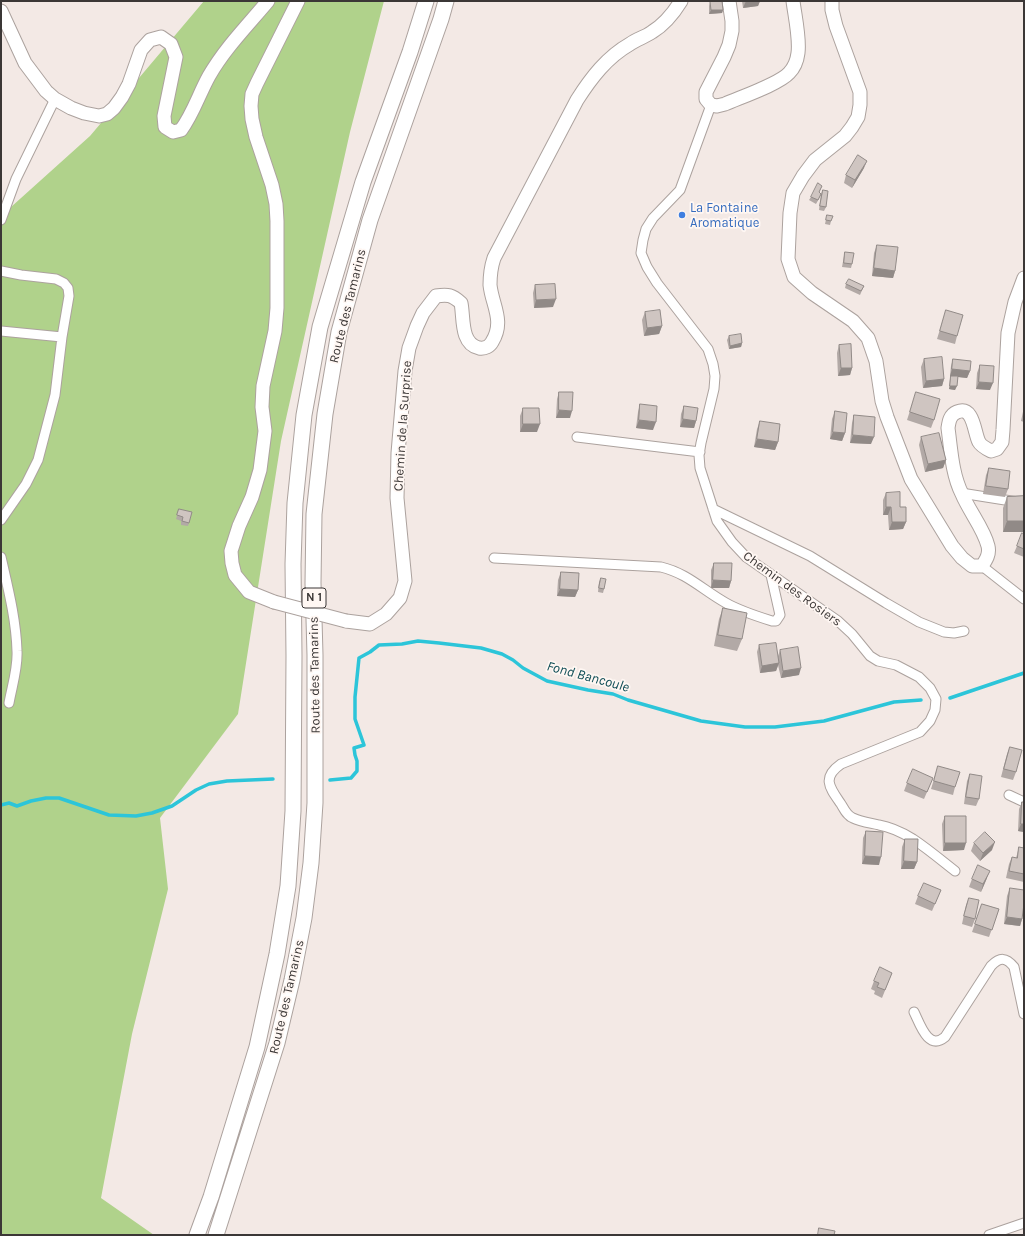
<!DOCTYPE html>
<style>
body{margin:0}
#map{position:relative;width:1025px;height:1236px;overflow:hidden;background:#f3e9e5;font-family:Karla,sans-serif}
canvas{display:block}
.frame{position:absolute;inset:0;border:2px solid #3b3736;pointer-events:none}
</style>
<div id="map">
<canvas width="1025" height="1236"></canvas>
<div class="frame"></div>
</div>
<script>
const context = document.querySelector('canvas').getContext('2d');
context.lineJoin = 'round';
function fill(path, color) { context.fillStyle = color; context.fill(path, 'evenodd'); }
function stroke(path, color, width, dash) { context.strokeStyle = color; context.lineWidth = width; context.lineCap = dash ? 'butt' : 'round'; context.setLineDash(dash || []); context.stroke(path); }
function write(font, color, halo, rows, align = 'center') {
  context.font = font + ' Karla,sans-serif'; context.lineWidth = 3.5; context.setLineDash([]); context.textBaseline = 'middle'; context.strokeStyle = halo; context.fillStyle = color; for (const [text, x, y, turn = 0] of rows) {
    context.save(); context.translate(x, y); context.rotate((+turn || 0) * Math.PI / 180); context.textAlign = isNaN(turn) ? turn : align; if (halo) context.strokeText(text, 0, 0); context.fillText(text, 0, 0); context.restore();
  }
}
fill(new Path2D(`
 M204,1H384L350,132L281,441L238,714L160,818L168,889L132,1034L101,1198L154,1235H1V216L90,136Z`), '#b0d28b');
stroke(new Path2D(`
 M950,698L1024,673
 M330,780L351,778L357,771V761L355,755L354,748L364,745L355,719V697L359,658L370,652L379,645L402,644L418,641L439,643L481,648L502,654L513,660L523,668L547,681L588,690L613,694L628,700L701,721L745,727H775L824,721L894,702L921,700
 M1,805L9,803L17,806L31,801L46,798H59L109,815L136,816L152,813L172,806L196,790L209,784L227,781L273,779`), '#2cc5d9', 3.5);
const minor = new Path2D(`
 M711,105L680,190L653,218L646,229L643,240L641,253L647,267L657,283L708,349L713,364L715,376L714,389L701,443L699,455L700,468L717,521L732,542L746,557L838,621L852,634L870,656L878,661L896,665L919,677L930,688L936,699L935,710L930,721L920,732L841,764C821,778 830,788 841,804C844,809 847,816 853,818C861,822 871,823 879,825C891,827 903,833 913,839C928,849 941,860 955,871
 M1,220L16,179L55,99
 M1,271L21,275L56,279L64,283L68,288L69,296L62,337L55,395L38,460L26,484L1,520
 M1,331L62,337
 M577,437L700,452
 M961,493L1024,503
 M713,509L810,556L886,603L919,622L944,632L954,633L964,631
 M1,557C8,588 16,619 17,651C18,668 12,686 9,703
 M494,558L661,567C687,573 704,591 726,603C740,611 756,616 772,621H776L780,615L771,575
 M982,566L1024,599
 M1009,795L1024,802
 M914,1012C920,1024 928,1051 945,1037L991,966C1000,957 1006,957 1014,967L1024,1014
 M989,1235L1024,1223`);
const secondary = new Path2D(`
 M729,1L732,21V31L729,45L724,57L706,92V99L711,105L717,106L725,104C741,97 779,84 789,73C794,68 797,61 798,53C800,38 795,17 793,1
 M832,1V10L836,26L860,92V105L858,117L852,127L845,136L815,160L803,176L793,193L790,213L788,259L794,277L812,293L853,321L868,338L876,361L882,401L887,417L911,479L952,546L962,558L972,566H982C986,560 990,554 988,546C984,529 969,511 962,494C952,474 951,450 948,428C949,421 950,415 957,412C974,405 974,433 979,442C981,446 987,449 991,451L997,449L1002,442L1003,430L1008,333L1015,302L1024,278
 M1,11L25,63L46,91L55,99L71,108L84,113L99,116L107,114L114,108L122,97L129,84L141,50L150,40L161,37L171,44L176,57L164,116L165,127L173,132L181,130C193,114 199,94 209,76C225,48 248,25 268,1
 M274,602L249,592L235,575L232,563L231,551L239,526L252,497L260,470L265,431L262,407L263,386L275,331L277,308V221L276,204L272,185L256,137L252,119L251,106L252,94L257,83L298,1
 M346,621L370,624L386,614L400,598L405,581L397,498L398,453L405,371L409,348L417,326L423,313L436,296C448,294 452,295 461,303C464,317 460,344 479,348C485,349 490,346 492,342C505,321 492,305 490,285C490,275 491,267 494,258L577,100C591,78 607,57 630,44C637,39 645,37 652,32C665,24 673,14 681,1`);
const trunk = new Path2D(`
 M197,1235L211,1197L257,1047L277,954L288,886L293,811L294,656L293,564L295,503L304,415L320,327L363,182L410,52L426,1
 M216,1235L277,1043L292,980L304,918L311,863L315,803V655L313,583L314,514L325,414L339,332L370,220L441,19L446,1`);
stroke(minor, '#aca29e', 11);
stroke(secondary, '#aca29e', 15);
stroke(trunk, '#aca29e', 17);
stroke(minor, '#fff', 9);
stroke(secondary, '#fff', 13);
stroke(trunk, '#fff', 15);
const secondaryBridge = new Path2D(`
 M274,602L346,621`);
stroke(secondaryBridge, '#aca29e', 15, []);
stroke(secondaryBridge, '#fff', 13);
fill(new Path2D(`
 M742,1H760L758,6L743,8Z
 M710,2L723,10L722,13L709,14V6Z
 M864,168L852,188L844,183L846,175Z
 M822,186L819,193L821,194L823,190L826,207L824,211L819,210L821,195L816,204L809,200L811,197Z
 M827,215L831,221L830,225L825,224Z
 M877,245L895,271L893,278L872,276L874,253Z
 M845,252L852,264L851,268L842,267L844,256Z
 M846,284L864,286L860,295L845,288Z
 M535,285L553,307L534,308L533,293Z
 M946,310L957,336L955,344L937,339Z
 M645,312L662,326L659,334L644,336L642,320Z
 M729,336L742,343L741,347L729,349L727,340Z
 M839,345L852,368L850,375L838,376L837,353Z
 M924,359L944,379L942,386L923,388L921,367Z
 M953,359L970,371L967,378L958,377L955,390L949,389L950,379L951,377L950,376L951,366Z
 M980,365L990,390L976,389L977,373Z
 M559,392L570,418H556L557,399Z
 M916,392L934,420L931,428L907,420Z
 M640,404L653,430L636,428L638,412Z
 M684,406L696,421L694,428L680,427L681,414Z
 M1024,407V422L1021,421Z
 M523,408L537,432H520V416Z
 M835,411L845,433L842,441L830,439L832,419Z
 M854,415L871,444L850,443L852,423Z
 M760,421L778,442L775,450L754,447L757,429Z
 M921,437L946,460L943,468L925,472L919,445Z
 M989,468L1008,489L1005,497L983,494L986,475Z
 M886,493L900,507L906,522L903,529L889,530L888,515H883V500Z
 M1024,496V532H1003V508L1007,497Z
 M179,509L189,523L188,526L181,525V521L176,519Z
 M1024,534V557L1014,553L1017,546Z
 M714,563L731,581L729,588H711V570Z
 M561,572L578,590L575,597L557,596L558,580Z
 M601,578L604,589L603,593L598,592L599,582Z
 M723,608L742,639L737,651L714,646L719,619Z
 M759,645L778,656L780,650L799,675L781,678L778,665L776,671L760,673L757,652Z
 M1010,747L1016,772L1013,780L1001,777L1007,754Z
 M938,766L955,787L953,795L931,789Z
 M970,774L979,799L976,806L964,804L967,781Z
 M907,783L930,785L924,799L904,791Z
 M1022,802H1024V832L1018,831L1019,809Z
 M945,816L964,850L943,851L942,824Z
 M866,831L879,865L862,864L863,838Z
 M905,839L917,862L914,869H901L902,847Z
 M974,843L992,850L980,861L971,851Z
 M1019,847L1024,848V882L1006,878L1009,864L1012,857L1016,858Z
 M987,878L981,892L969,887L972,879Z
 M1010,888L1022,919L1020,926L1004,924L1007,896Z
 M941,890L932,911L915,904L918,896Z
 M969,898L975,919L972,927L962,924L966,905Z
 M982,904L999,909L989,937L972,932Z
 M892,973L882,998L874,994L875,991L871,989L874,981Z`), '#b2a9a6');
fill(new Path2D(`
 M746,1H760L758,6L743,8Z
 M711,10H723L722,13L709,14Z
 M867,161L864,168L852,188L855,180Z
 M874,268L895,271L893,278L872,276Z
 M556,299L553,307L534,308L536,300Z
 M662,326L659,334L644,336L647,328Z
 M742,343L741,347L729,349L730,346Z
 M841,368H852L850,375L838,376Z
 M952,369L970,371L967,378L950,376Z
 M944,379L942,386L923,388L926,381Z
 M979,382L993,383L990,390L976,389Z
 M950,386H957L955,390L949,389Z
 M559,410L572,411L570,418H556Z
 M683,419L696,421L694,428L680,427Z
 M639,420L656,422L653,430L636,428Z
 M523,424H540L537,432H520Z
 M833,432L845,433L842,441L830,439Z
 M853,435L874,437L871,444L850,443Z
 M757,439L778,442L775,450L754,447Z
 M946,460L943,468L925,472L928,464Z
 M886,507H891L888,515H883Z
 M1007,521H1024V532H1003Z
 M892,522H906L903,529L889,530Z
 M713,580L731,581L729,588H711Z
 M560,589L578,590L575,597L557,596Z
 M779,663L776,671L760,673L762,666Z
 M801,668L799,675L781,678L783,671Z
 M1021,824H1024V832L1018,831Z
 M995,842L992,850L980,861L983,853Z
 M945,843H966L964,850L943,851Z
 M865,856L881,857L879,865L862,864Z
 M904,861L917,862L914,869H901Z
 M990,871L981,892L983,884Z
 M1007,917L1022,919L1020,926L1004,924Z`), '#918a87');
const building = new Path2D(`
 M722,1L723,10H711L710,2Z
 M858,155L867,161L855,180L846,175Z
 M818,183L822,186L819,192L821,194L818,200L811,197Z
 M823,190L828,191L826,207L820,206Z
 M827,215L833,216L831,221L826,220Z
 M877,245L898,247L895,271L874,268Z
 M845,252L854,253L852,264L844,263Z
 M849,279L864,286L861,291L846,284Z
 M555,284L556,299L536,300L535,285Z
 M660,310L662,326L647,328L645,312Z
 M946,310L963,315L957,336L940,331Z
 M741,334L742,343L730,346L729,336Z
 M851,344L852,368H841L839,345Z
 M942,357L944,379L926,381L924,359Z
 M953,359L971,361L970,371L952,369Z
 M980,365L994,366L993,383L979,382Z
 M951,376H958L957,386H950Z
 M559,392H573L572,411L559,410Z
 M916,392L940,399L934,420L910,412Z
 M640,404L657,406L656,422L639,420Z
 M684,406L698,408L696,421L683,419Z
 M523,408H539L540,424H523Z
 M835,411L847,413L845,433L833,432Z
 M854,415L875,417L874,437L853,435Z
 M760,421L780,424L778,442L757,439Z
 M939,433L946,460L928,464L921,437Z
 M989,468L1010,471L1008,489L986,486Z
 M900,492V507H906V522H892L891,507H886V493Z
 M1024,496V521H1007V497Z
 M179,509L192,512L189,523L182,521L183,517L177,515Z
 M1022,533L1024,534V549L1017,546Z
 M714,563H732L731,581L713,580Z
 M561,572L579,573L578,590L560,589Z
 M601,578L606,579L604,589L599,588Z
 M723,608L747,613L742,639L718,635Z
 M776,643L779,663L762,666L759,645Z
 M798,647L801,668L783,671L780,650Z
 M1010,747L1022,750L1016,772L1004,769Z
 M938,766L960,772L955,787L934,781Z
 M913,769L933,778L927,792L907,783Z
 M970,774L982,776L979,799L966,797Z
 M1022,802H1024V824H1021Z
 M945,816H966V843H945Z
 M866,831L883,832L881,857L865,856Z
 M985,832L995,842L983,853L974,843Z
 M905,839H918L917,862L904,861Z
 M1019,847L1024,848V874L1009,871L1012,857L1017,858Z
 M978,865L990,871L983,884L972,879Z
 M924,883L941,890L935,904L918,896Z
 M1010,888L1024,890V904L1022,919L1007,917Z
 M969,898L979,900L975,919L964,916Z
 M982,904L999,909L992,930L975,924Z
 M880,967L892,973L885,990L877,987L879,983L874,981Z
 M819,1228L835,1231L834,1235H818Z`);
fill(building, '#cfc5c1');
stroke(building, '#918a87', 1);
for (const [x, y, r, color] of [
 [682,215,4,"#3f7fe0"]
]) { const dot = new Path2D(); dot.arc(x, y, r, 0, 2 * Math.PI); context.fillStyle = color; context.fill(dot); stroke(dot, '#fff7f3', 1.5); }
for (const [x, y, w] of [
 [314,598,24]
]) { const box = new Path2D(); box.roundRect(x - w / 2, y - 10, w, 20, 3); context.fillStyle = '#fff7f3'; context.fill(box); stroke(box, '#3b3736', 1); }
write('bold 12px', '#3b3736', null, [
 ["N 1",314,598]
]);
write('13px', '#366cbe', '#fff7f3', [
 ["La Fontaine",690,208],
 ["Aromatique",690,223]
], 'left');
write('13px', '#3b3736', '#fff7f3', [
 ["Route des Tamarins",348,306,-76],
 ["Chemin de la Surprise",403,426,-86],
 ["Chemin des Rosiers",792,589,36],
 ["Route des Tamarins",315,675,-91],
 ["Route des Tamarins",287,997,-77]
]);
write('italic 14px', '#0e4c55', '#fff7f3', [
 ["Fond Bancoule",588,677,15]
]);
</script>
